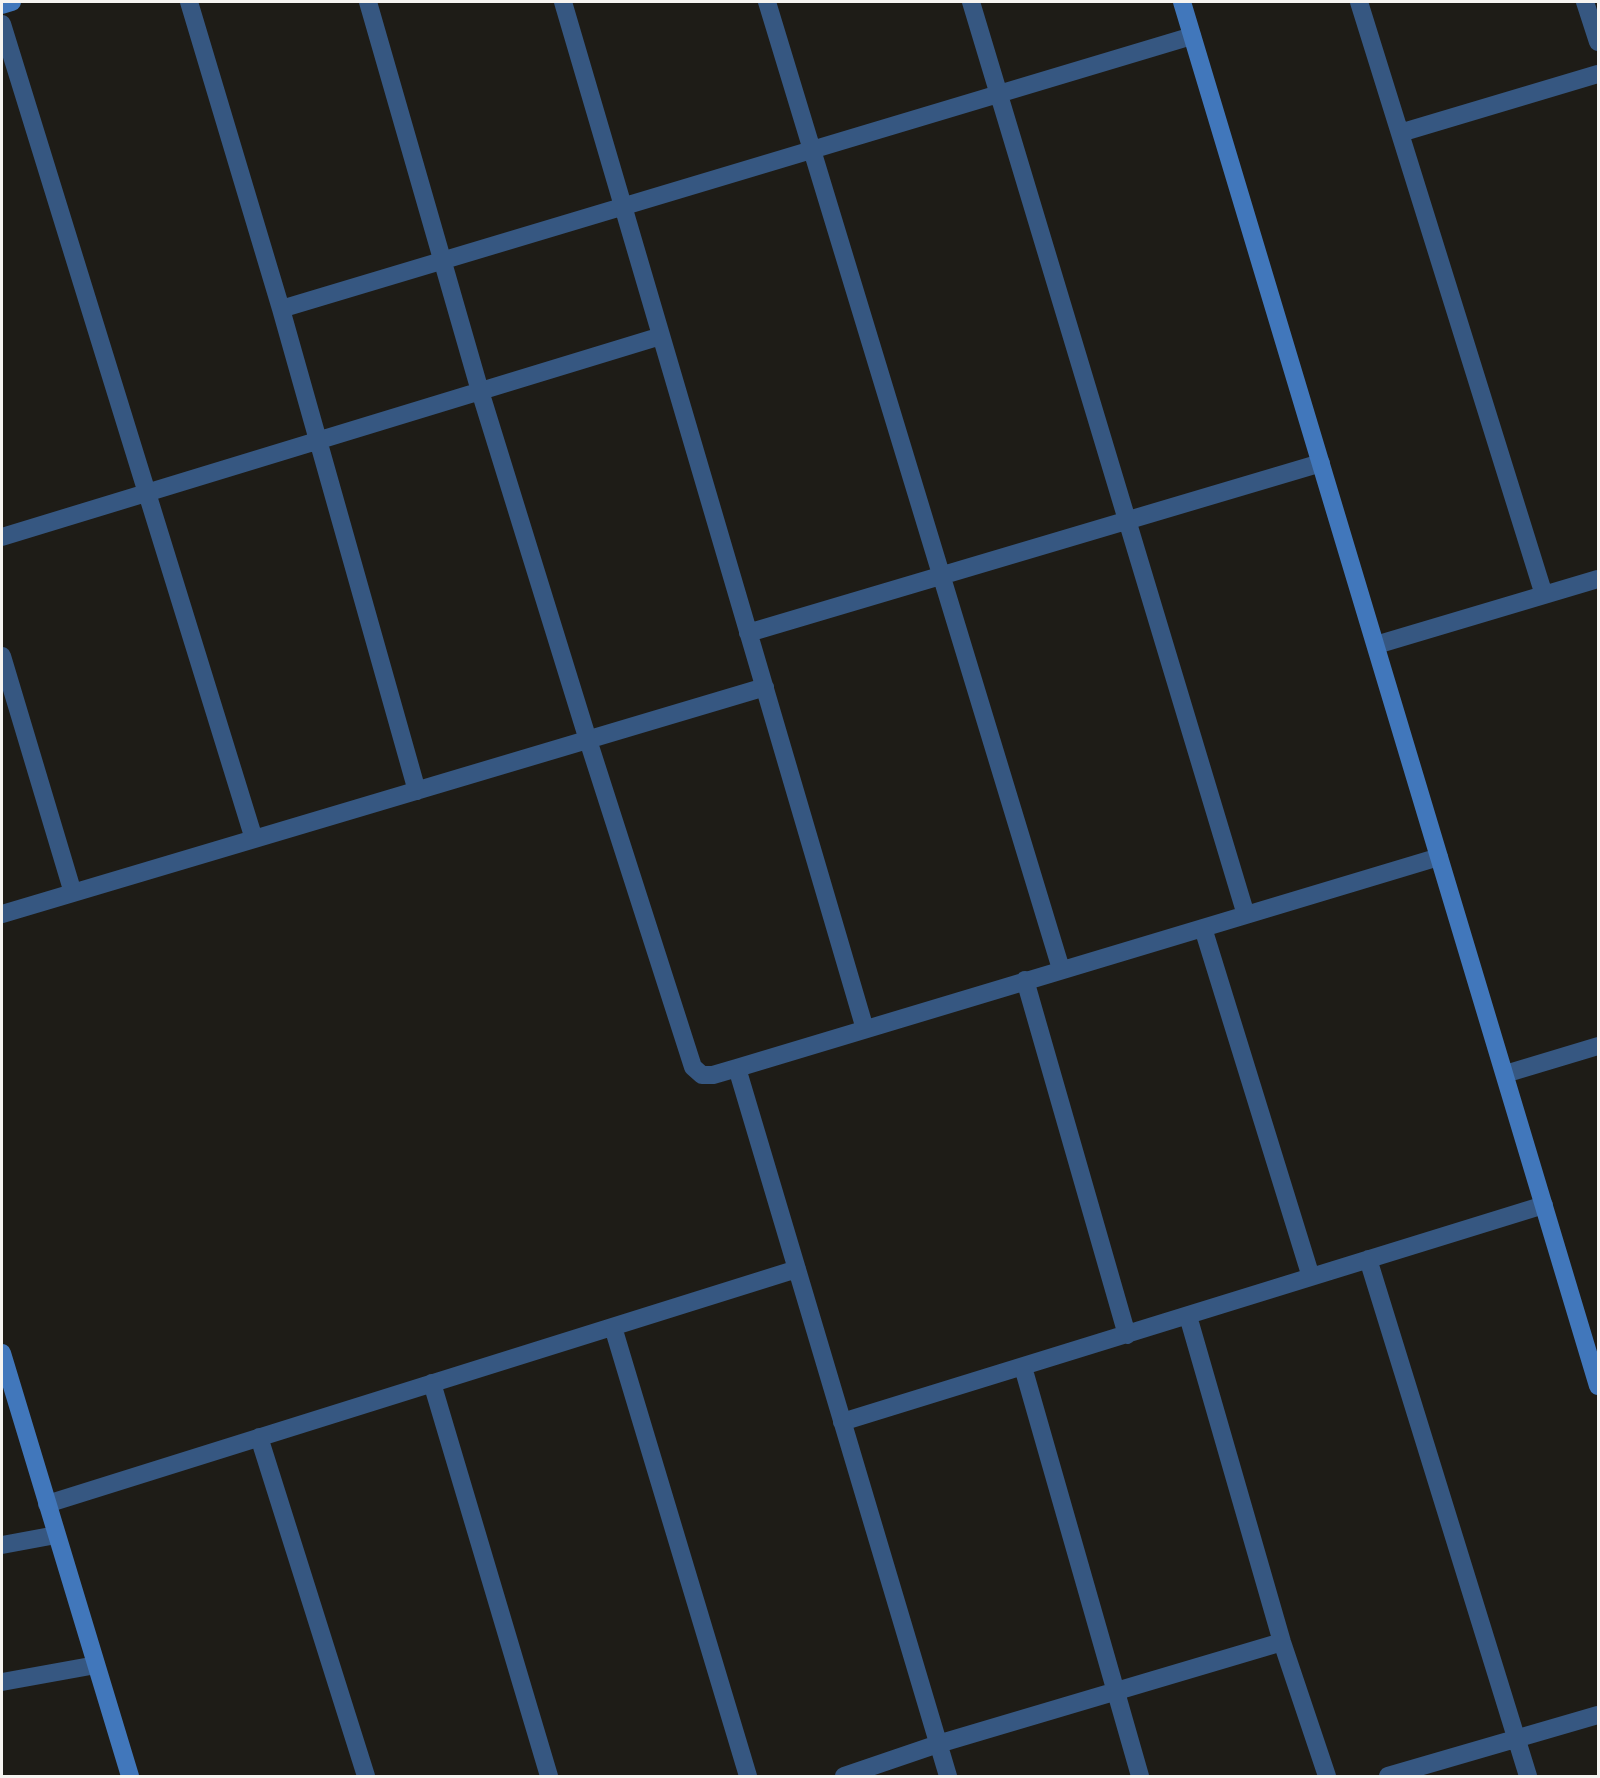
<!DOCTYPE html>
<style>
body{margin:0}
#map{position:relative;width:1600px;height:1778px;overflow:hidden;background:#1e1c17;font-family:"Work Sans",sans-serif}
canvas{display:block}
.frame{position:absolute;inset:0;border:3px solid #f6f4f1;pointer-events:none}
</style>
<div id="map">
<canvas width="1600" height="1778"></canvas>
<div class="frame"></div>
</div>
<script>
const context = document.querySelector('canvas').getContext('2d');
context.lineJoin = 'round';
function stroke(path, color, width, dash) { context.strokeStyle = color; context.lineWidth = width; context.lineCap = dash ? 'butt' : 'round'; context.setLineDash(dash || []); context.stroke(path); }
stroke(new Path2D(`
 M189,2L281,309L417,791
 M368,2L480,391L588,740L693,1067L702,1075H713L737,1068L1439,857
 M563,2L865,1029
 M767,2L1061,969
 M971,2L1246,915
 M1359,2L1544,595
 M1585,2L1598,42
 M2,24L254,839
 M1400,133L1598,74
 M281,309L1192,36
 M2,537L661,336
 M748,633L1321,463
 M1376,645L1598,579
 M2,656L73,893
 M2,914L765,687
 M1203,928L1311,1277
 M1025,980L1127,1335
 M737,1068L948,1776
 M1505,1074L1598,1046
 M1368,1259L1528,1776
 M1188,1316L1282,1642L1327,1776
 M613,1327L748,1776
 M1023,1367L1140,1776
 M432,1383L549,1776
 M842,1422L1544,1205
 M259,1437L366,1776
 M47,1504L797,1269
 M2,1545L56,1535
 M2,1682L96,1665
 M844,1776L938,1744L1282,1642
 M1388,1776L1598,1715`), '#365781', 18);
stroke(new Path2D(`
 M1182,2L1598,1386
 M2,5L12,2
 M2,1353L130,1776`), '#4177bb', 18);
</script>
